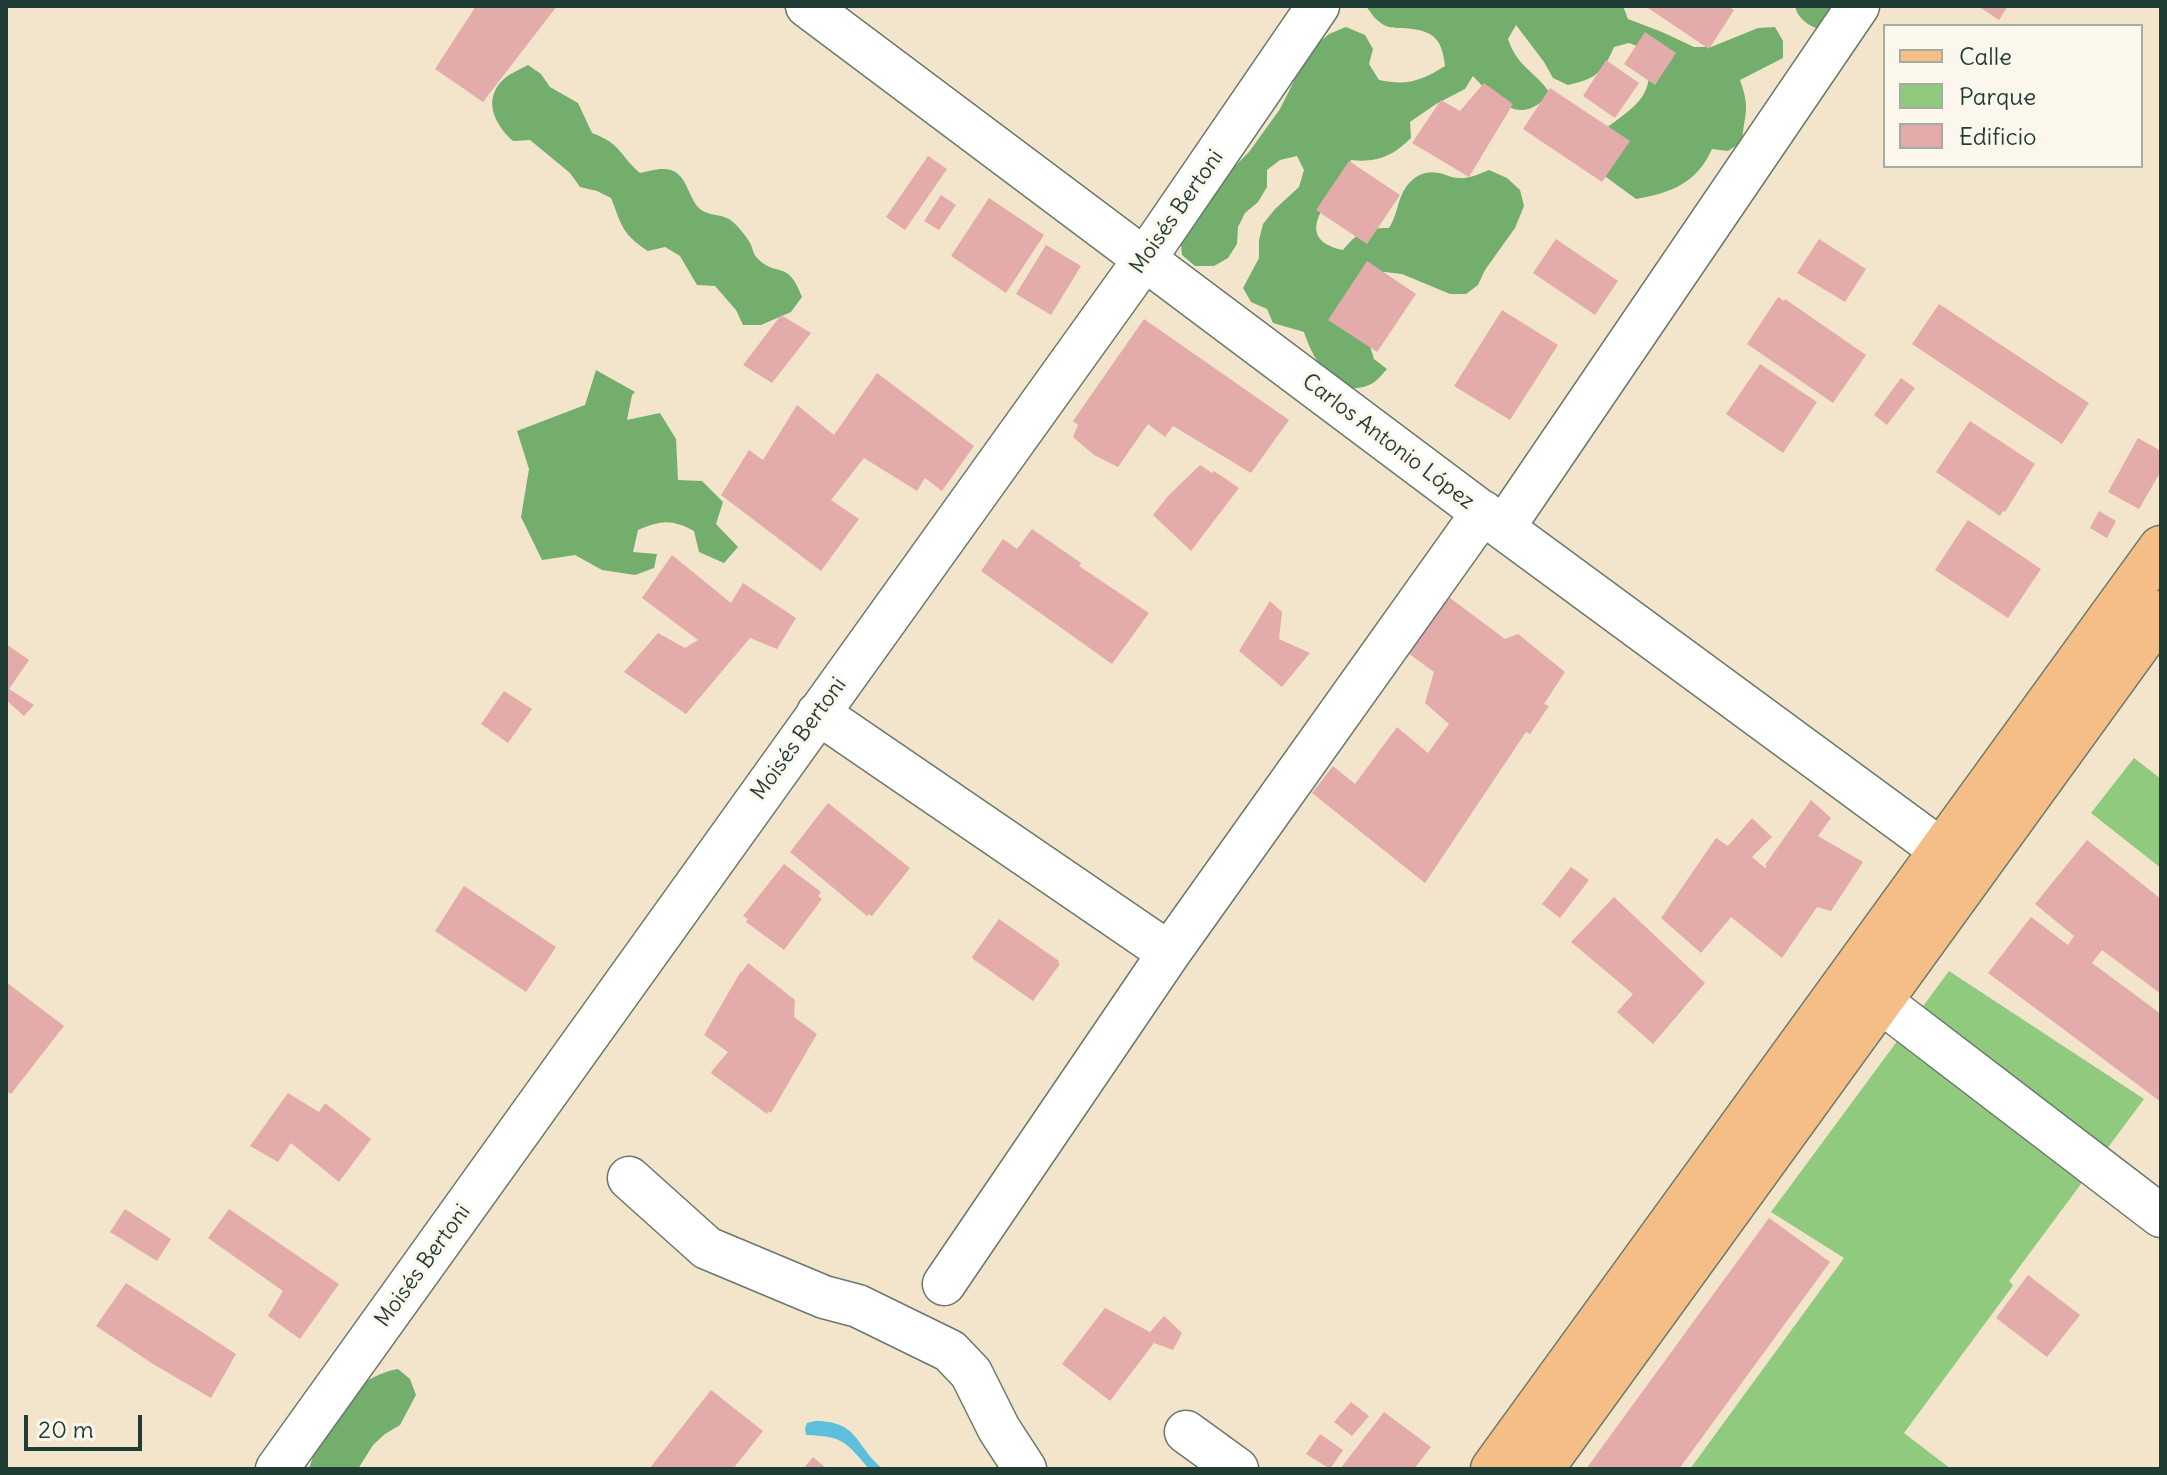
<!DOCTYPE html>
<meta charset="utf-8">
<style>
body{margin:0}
#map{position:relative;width:2167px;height:1475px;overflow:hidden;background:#f3e5cb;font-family:Delius,sans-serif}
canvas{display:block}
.frame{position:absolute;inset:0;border:8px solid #1f3d34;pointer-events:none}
.legend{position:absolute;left:1883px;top:24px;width:260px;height:144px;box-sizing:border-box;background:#fbf7ec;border:2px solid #a3ada2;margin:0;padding:10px 14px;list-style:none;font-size:24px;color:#1f3d34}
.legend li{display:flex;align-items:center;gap:16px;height:40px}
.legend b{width:40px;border:2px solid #a3ada2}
.scale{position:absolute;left:24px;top:1415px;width:118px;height:36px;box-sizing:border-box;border:4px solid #1f3d34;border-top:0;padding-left:10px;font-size:24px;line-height:28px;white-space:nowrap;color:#1f3d34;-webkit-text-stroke:6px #fbf7ec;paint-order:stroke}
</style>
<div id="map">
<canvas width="2167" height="1475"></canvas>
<div class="frame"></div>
<ul class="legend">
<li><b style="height:10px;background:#f6be87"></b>Calle</li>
<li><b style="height:22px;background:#8fca7e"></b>Parque</li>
<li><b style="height:22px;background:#e3aba9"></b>Edificio</li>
</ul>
<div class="scale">20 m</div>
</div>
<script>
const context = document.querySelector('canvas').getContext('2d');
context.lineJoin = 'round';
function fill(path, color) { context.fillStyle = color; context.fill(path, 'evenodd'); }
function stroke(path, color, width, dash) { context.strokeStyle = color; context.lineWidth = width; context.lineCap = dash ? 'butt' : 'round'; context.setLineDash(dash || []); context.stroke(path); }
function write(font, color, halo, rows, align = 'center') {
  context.font = font + ' Delius,sans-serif'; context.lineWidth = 6; context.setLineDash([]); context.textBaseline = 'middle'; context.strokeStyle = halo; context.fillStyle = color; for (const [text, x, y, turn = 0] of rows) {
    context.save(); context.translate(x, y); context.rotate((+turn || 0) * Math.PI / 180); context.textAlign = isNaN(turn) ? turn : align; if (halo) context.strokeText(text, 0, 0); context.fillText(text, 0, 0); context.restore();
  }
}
fill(new Path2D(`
 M2134,758L2161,779V868L2091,813Z
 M1949,971L2144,1099L2009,1281L2013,1285L2012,1287L1904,1433L1951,1469H1690L1844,1258L1771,1212Z`), '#8fca7e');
fill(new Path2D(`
 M1366,6H1623L1628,19L1662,32L1694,47H1711L1758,28L1775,27L1783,41V58L1740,80C1751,110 1744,114 1742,142L1728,151L1712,149C1697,183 1671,193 1636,199L1606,177L1598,163L1604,130C1623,114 1648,103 1649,75C1649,67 1646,57 1645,49L1629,43L1614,47C1603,73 1595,79 1568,85L1553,78L1544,62L1516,25L1508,39C1518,68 1534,70 1550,93C1521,128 1497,102 1473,76L1465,89L1436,104L1410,122L1411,138C1393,156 1377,163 1351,160C1349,166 1347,172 1343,178C1327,203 1292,239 1343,250C1358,232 1365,228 1389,228C1398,214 1397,200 1406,187C1414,176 1425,170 1439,173C1446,174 1451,178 1458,178C1469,179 1479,174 1489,170L1507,178L1520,190L1524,206L1515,228L1485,270L1478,285L1466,294H1450L1402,274L1385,272L1368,276L1369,343L1374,359L1387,369C1383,373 1378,380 1373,383C1337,403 1313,360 1304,332L1273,323L1267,309L1251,302L1243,288L1259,258V240L1263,224L1275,209L1299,187L1304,170L1297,156L1280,160L1267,170V187L1258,202L1245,213L1238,227L1237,244L1228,258L1214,266H1195L1182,255L1180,234L1236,165L1249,152L1280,109L1303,63L1315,46L1329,34L1346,27L1365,35L1373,49L1369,64L1379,80C1407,86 1421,81 1445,66C1442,36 1431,30 1403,28C1396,28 1389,28 1384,25C1376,21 1371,13 1366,6Z
 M1795,6H1856L1818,29C1808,25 1797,18 1795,6Z
 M528,65L541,74L550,87L578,103L592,133C622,144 619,155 640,173C649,171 661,167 671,170C688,176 688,198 700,209C709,216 720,214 729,219C736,223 746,236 750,243C753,248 753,255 758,259C778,278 788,259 802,297L791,312L761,325H743L736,310L715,286L697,285L680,256L665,247L648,251C622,234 622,226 611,198L597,191L580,187L570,173L530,140L513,141C497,127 483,103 500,83C506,75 519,70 528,65Z
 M596,370L635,392L632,395L627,420L660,413L676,439L678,480L702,481L723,502L716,524L738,547L724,563L699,552L694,531C672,519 661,520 638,530L633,552L657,554L654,568L635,575L602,570L575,555L542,560L521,517L529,469L517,431L585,405Z
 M398,1369L410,1379L416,1395L400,1425L385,1434L373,1445L358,1469H309C313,1457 316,1444 321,1432C336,1402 364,1375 398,1369Z`), '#73ae6d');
fill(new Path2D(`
 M815,1421C859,1421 855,1446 883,1469H869C846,1442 843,1436 806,1435L805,1429L807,1423Z`), '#5ebfdd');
fill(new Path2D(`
 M476,6H557L483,102L435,69Z
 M1645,6H1728L1734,10L1709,49Z
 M1978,6H2008L1999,20Z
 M1645,32L1676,53L1655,85L1624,64Z
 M1606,60L1639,83L1615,118L1583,96Z
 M1484,83L1513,104L1469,177L1412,143L1441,100L1460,111Z
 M1550,88L1630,141L1602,182L1523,129Z
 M928,156L947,169L905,230L886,217Z
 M1349,161L1400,195L1367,244L1316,210Z
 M941,195L956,205L939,230L924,221Z
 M989,198L1044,235L1006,293L951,256Z
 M1556,239L1618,281L1595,315L1533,273Z
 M1819,239L1866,269L1845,302L1797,273Z
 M1046,245L1081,266L1051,315L1016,294Z
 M1367,261L1416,294L1377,352L1328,320Z
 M1778,297L1784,301L1785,299L1866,355L1833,403L1747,344Z
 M1939,304L2089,403L2062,444L1912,344Z
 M1502,310L1558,345L1510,420L1454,386Z
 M781,315L811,333L772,383L743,365Z
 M1144,319L1289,420L1251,473L1173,426L1165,437L1148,424L1118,467L1094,455L1073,437L1078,425L1073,421Z
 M1760,364L1817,402L1783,453L1726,414Z
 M877,373L974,446L942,491L925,478L917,491L864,458L831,500L859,519L821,571L721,495L749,450L763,460L797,405L834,435Z
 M1901,378L1915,388L1887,425L1874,415Z
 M1970,421L2035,464L2005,512L2003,511L2000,516L1936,472Z
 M2138,438L2161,451V471L2139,509L2108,492Z
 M1200,465L1212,473L1214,471L1239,488L1191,551L1153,515L1168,496Z
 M2099,511L2116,521L2107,538L2090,528Z
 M1968,520L2041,569L2008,618L1935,570Z
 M1032,529L1081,563L1079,566L1149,613L1112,664L981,571L1003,539L1017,549Z
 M672,555L731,603L743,583L796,618L777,649L750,638L686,714L624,672L658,633L685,648L698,640L642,598Z
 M1446,595L1505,639L1518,634L1565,672L1544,704L1549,706L1530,734L1526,732L1425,883L1312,793L1333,766L1355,784L1397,727L1428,753L1449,724L1425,703L1434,672L1408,653Z
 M1270,601L1282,612L1279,639L1310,653L1282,687L1239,651Z
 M6,644L29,660L9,689L34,705L24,716L6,700Z
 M504,691L532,709L508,743L481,724Z
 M1811,800L1831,818L1818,836L1863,862L1831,911L1817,907L1782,958L1731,917L1701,953L1661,918L1716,838L1728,846L1752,818L1772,837L1752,857L1765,868L1767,866L1765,865Z
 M828,803L910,868L872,916L869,914L867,916L790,852Z
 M2087,840L2161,899V994L2102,950L2092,963L2161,1014V1102L1988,973L2031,917L2068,945L2074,936L2035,904Z
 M784,864L821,892L818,896L822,899L784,950L746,922L748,919L743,916Z
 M1571,867L1589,880L1560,918L1542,904Z
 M464,886L556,947L526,992L435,931Z
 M1614,897L1705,983L1653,1044L1617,1012L1633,994L1571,942Z
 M999,919L1059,961L1058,963L1060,964L1033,1001L973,959L972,957Z
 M748,963L795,1000L794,1017L817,1034L771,1113L768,1111L767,1114L712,1074L711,1072L728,1052L704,1035L741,971L742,972Z
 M6,982L64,1026L11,1094L6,1091Z
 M288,1093L319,1112L325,1103L371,1139L339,1182L291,1143L278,1162L250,1146Z
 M125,1209L171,1239L157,1261L110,1232Z
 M229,1209L339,1284L300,1339L268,1316L283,1291L208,1238Z
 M1769,1218L1830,1262L1679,1469H1586Z
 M2028,1275L2080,1315L2047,1357L1996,1318Z
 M126,1283L236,1354L211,1398L153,1364L96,1326Z
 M1105,1308L1150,1332L1164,1316L1182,1333L1173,1350L1154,1343L1110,1401L1062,1364Z
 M711,1390L763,1431L733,1469H649Z
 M1351,1402L1369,1416L1352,1436L1334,1422Z
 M1384,1412L1431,1447L1414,1469H1340Z
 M1320,1434L1343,1450L1330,1469L1306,1454Z
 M813,1457L827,1469H803Z`), '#e3aba9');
const minor = new Path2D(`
 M807,6L1503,528L1941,850L1969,869
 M1503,528L1858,6
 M818,713L1169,953
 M1880,1001L2161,1216
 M629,1178L707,1248L824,1297L858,1306L950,1351L971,1373L999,1429L1025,1469
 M944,1284L1169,953L1483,512
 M1186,1432L1237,1469
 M277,1469L1144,260L1318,6`);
const major = new Path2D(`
 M1493,1469L2161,548
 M1541,1469L2161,613`);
stroke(minor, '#697869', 45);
stroke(major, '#697869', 47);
stroke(minor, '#fff', 42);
stroke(major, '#f6be87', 44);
write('22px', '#1f3d34', '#fbf7ec', [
 ["Moisés Bertoni",1177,212,-55],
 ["Carlos Antonio López",1388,442,37],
 ["Moisés Bertoni",799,739,-54],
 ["Moisés Bertoni",423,1266,-54]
]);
</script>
